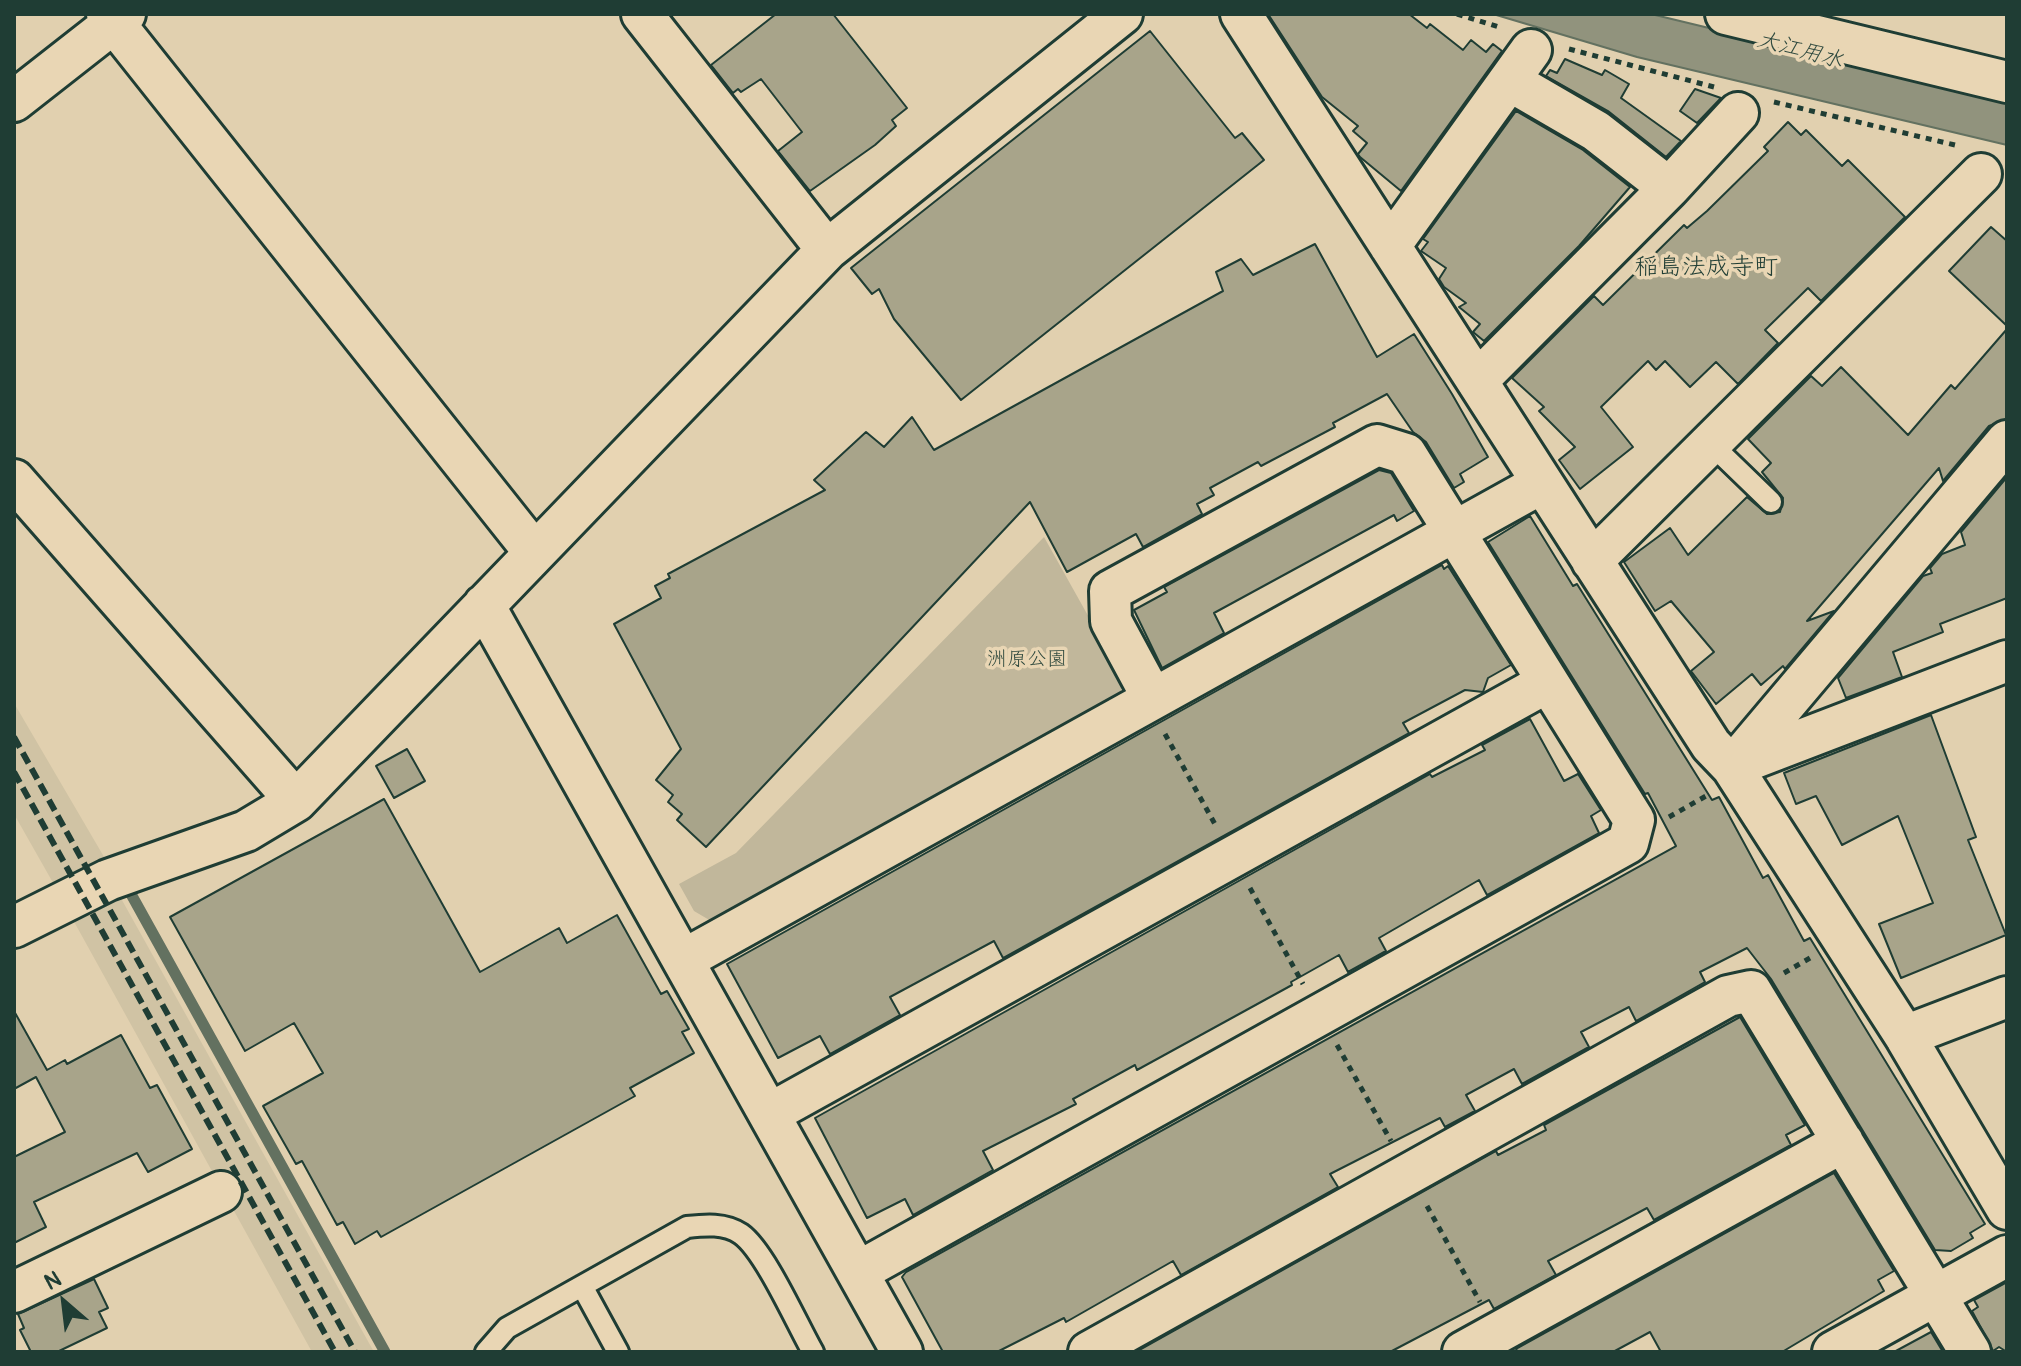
<!DOCTYPE html>
<meta charset="utf-8">
<style>
body{margin:0}
#map{position:relative;width:2021px;height:1366px;overflow:hidden;background:#e1d0af;font-family:Pangolin,sans-serif}
canvas{display:block}
.frame{position:absolute;inset:0;border:16px solid #1f3d34;pointer-events:none}
.north{position:absolute;left:24px;top:1262px;width:80px;height:80px;-webkit-text-stroke:6px #e9d6b4;paint-order:stroke;rotate:332deg;font-size:22px;font-weight:700;line-height:32px;text-align:center;color:#1f3d34}
.north::after{content:'';display:block;margin:auto;width:28px;height:36px;background:#1f3d34;clip-path:polygon(50% 0,100% 100%,50% 72%,0 100%)}
</style>
<div id="map">
<canvas width="2021" height="1366"></canvas>
<div class="frame"></div>
<div class="north">N</div>
</div>
<script>
const context = document.querySelector('canvas').getContext('2d');
context.lineJoin = 'round';
function fill(path, color) { context.fillStyle = color; context.fill(path, 'evenodd'); }
function stroke(path, color, width, dash) { context.strokeStyle = color; context.lineWidth = width; context.lineCap = dash ? 'butt' : 'round'; context.setLineDash(dash || []); context.stroke(path); }
function write(font, color, halo, rows, align = 'center') {
  context.font = font + ' Pangolin,"Klee One",sans-serif'; context.lineWidth = 7; context.setLineDash([]); context.textBaseline = 'middle'; context.strokeStyle = halo; context.fillStyle = color; for (const [text, x, y, turn = 0] of rows) {
    context.save(); context.translate(x, y); context.rotate((+turn || 0) * Math.PI / 180); context.textAlign = isNaN(turn) ? turn : align; if (halo) context.strokeText(text, 0, 0); context.fillText(text, 0, 0); context.restore();
  }
}
fill(new Path2D(`
 M14,703L107,862L56,888L14,814Z
 M118,893L374,1352H312L72,918Z`), '#d0c3a4');
fill(new Path2D(`
 M1044,537L1124,680L1120,694L711,921L694,911L679,884L736,853Z`), '#c1b79b');
const water = new Path2D(`
 M1493,14H1651L2007,100V145L1637,57Z`);
fill(water, '#91937d');
stroke(water, '#637160', 2);
stroke(new Path2D(`
 M131,894L385,1352`), '#637160', 11);
const building = new Path2D(`
 M776,14H833L907,108L892,120L896,126L875,145L810,191L778,151L802,132L761,79L741,92L738,89L733,93L711,65Z
 M1268,14H1409L1427,28L1430,24L1463,50L1471,40L1486,52L1493,44L1502,51L1401,191L1360,157L1358,154L1367,143L1353,131L1358,126L1322,97Z
 M1150,31L1235,138L1242,133L1264,160L961,400L894,319L879,289L872,294L851,268Z
 M1565,59L1602,75L1605,70L1629,84L1621,98L1681,141L1666,157L1608,111L1546,76L1550,70L1557,73Z
 M1695,89L1721,98L1697,123L1680,111Z
 M1516,111L1583,150L1630,187L1579,246L1484,341L1473,332L1480,324L1459,307L1466,303L1444,287L1439,279L1446,268L1421,251L1428,242L1423,239Z
 M1788,122L1801,135L1806,130L1842,166L1848,160L1905,217L1821,301L1808,288L1765,330L1778,343L1738,384L1716,362L1690,387L1665,361L1656,370L1648,361L1601,407L1633,447L1580,489L1559,460L1575,447L1539,411L1544,407L1512,378L1594,296L1603,305L1684,225L1687,228L1707,211L1768,151L1764,147Z
 M1991,227L2007,241V326L1949,271Z
 M1315,244L1377,357L1414,334L1452,394L1488,457L1460,474L1464,482L1454,488L1426,442L1413,432L1387,394L1333,423L1335,427L1261,466L1258,462L1210,488L1214,495L1197,504L1202,514L1143,547L1136,534L1067,572L1030,502L706,847L677,820L682,814L668,802L673,795L656,780L681,749L614,624L661,598L655,586L670,578L668,574L825,490L814,480L866,432L884,447L912,417L934,450L1223,291L1216,272L1241,259L1253,275Z
 M2007,329V419L1989,426L1943,481L1939,468L1807,621L1834,611L1785,669L1783,666L1761,685L1752,674L1716,704L1691,671L1714,652L1671,601L1655,611L1624,562L1670,528L1688,555L1747,497L1767,514L1780,512L1783,498L1762,472L1771,463L1748,439L1811,376L1822,386L1841,367L1908,435L1951,385L1955,389Z
 M1379,470L1391,473L1414,511L1397,521L1394,515L1214,613L1224,633L1162,668L1134,610L1167,592L1164,587Z
 M2007,477V598L1940,624L1943,632L1893,652L1902,677L1846,698L1838,678L1923,576L1932,573L1930,568L1942,554L1965,545L1961,532Z
 M1530,516L1573,586L1577,584L1712,800L1719,797L1763,878L1768,875L1804,941L1810,938L1985,1224L1970,1233L1973,1238L1951,1251L1935,1250L1771,979L1747,948L1700,972L1705,982L1636,1021L1629,1007L1581,1032L1589,1047L1522,1084L1514,1069L1466,1095L1475,1111L1445,1127L1440,1118L1330,1174L1338,1187L1181,1275L1173,1261L1066,1322L1064,1318L997,1352H943L902,1277L906,1272L1676,846L1648,793L1645,794L1488,542Z
 M1442,565L1444,569L1448,566L1511,665L1488,678L1483,692L1465,690L1403,723L1409,733L1003,958L994,941L890,997L900,1015L830,1054L820,1036L778,1058L727,964Z
 M1931,715L1976,837L1968,840L2006,935L1901,978L1879,924L1933,903L1898,816L1842,845L1816,796L1796,804L1784,773Z
 M1530,719L1564,781L1578,774L1601,810L1591,816L1599,833L1487,895L1479,880L1379,938L1386,951L1348,972L1339,955L1291,982L1292,985L1137,1070L1135,1065L1073,1099L1076,1104L983,1151L993,1170L913,1215L905,1199L867,1218L815,1118L1430,774L1432,777L1485,750L1482,745Z
 M407,749L425,781L394,798L376,766Z
 M384,799L480,972L559,928L567,943L617,915L661,994L667,991L689,1029L682,1032L694,1053L630,1088L635,1096L381,1237L377,1231L355,1244L343,1222L337,1225L302,1161L296,1164L263,1106L323,1073L294,1023L245,1051L170,917Z
 M14,1011L47,1070L65,1060L67,1064L121,1035L150,1088L157,1085L192,1149L148,1172L137,1153L34,1202L46,1227L14,1243V1157L65,1132L36,1077L14,1089Z
 M1740,1017L1805,1125L1786,1135L1791,1145L1654,1220L1647,1208L1548,1261L1556,1275L1494,1309L1489,1300L1390,1352H1136L1496,1151L1498,1155L1546,1130L1544,1125Z
 M1834,1173L1894,1271L1878,1280L1884,1291L1782,1352H1661L1650,1332L1613,1352H1518L1516,1349Z
 M94,1279L108,1308L99,1312L107,1328L57,1352H31L20,1330L24,1328L18,1314Z
 M2007,1282V1352L1999,1347L1993,1351L1972,1311L1978,1307L1974,1300Z
 M1931,1332L1943,1352H1894Z`);
fill(building, '#a8a48a');
stroke(building, '#1f3d34', 2);
const service = new Path2D(`
 M1710,443L1771,502
 M582,1286L618,1352
 M486,1352L507,1328L687,1227C705,1225 725,1223 741,1234C765,1251 797,1324 813,1352`);
const minor = new Path2D(`
 M107,14L535,553
 M642,14L827,250
 M1241,14L1711,745L1732,767L1905,1036L2007,1209
 M1726,14L2007,82
 M1510,81L1596,131L1669,188
 M14,101L125,14
 M1390,246L1531,50
 M1477,381L1669,188L1738,113
 M14,480L296,801
 M1592,561L1981,174
 M484,605L902,1352
 M1736,765L2007,661
 M1732,767L2007,441
 M14,927L108,880L246,831L296,801L827,250L1122,14
 M683,960L1542,483
 M1905,1036L2007,997
 M769,1114L1548,682
 M858,1272L1628,843L1634,820L1406,454L1377,445L1110,591L1111,621L1152,697
 M14,1292L221,1192
 M1089,1352L1728,996L1751,991L1970,1352
 M1463,1352L1843,1142
 M1833,1352L2007,1256`);
stroke(service, '#1f3d34', 26);
stroke(minor, '#1f3d34', 46);
stroke(new Path2D(`
 M1457,14L1502,28
 M1569,49L1714,87
 M1774,102L1959,146
 M1165,734L1216,826
 M1669,817L1706,796
 M1250,888L1303,984
 M1784,973L1810,958
 M1337,1045L1391,1141
 M1427,1206L1480,1302`), '#1f3d34', 5, [6, 6]);
stroke(service, '#e9d6b4', 20);
stroke(minor, '#e9d6b4', 40);
stroke(new Path2D(`
 M14,737L355,1352
 M14,772L335,1352`), '#1f3d34', 6, [12, 6]);
write('20px', '#2f493e', '#e9d6b4', [
 ["洲原公園",1027,660]
]);
write('italic 22px', '#304a3f', '#e9d6b4', [
 ["大江用水",1800,51,15]
]);
write('24px', '#1f3d34', '#e9d6b4', [
 ["稲島法成寺町",1706,268]
]);
</script>
